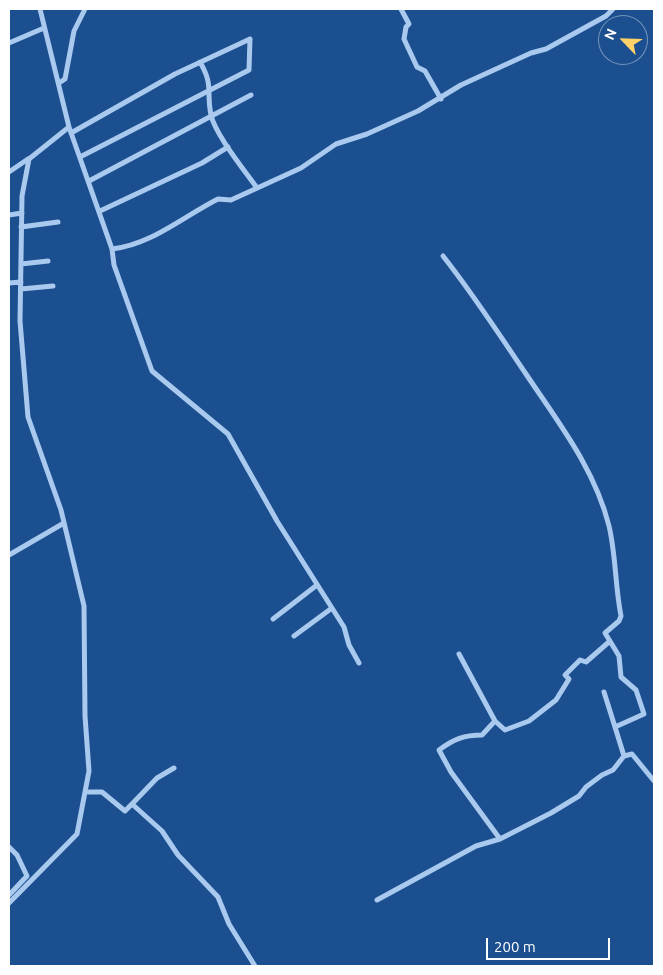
<!DOCTYPE html>
<style>
body{margin:0}
#map{position:relative;width:663px;height:975px;overflow:hidden;background:#1b4f8f;font-family:Ubuntu,sans-serif}
canvas{display:block}
.frame{position:absolute;inset:0;border:10px solid #fff;pointer-events:none}
.north{position:absolute;left:598px;top:15px;width:50px;height:50px;box-sizing:border-box;background:#1b4f8f;border:1px solid #7695bc;border-radius:50%;rotate:294deg;font-size:14px;font-weight:700;line-height:20px;text-align:center;color:#fff}
.north::after{content:'';display:block;margin:auto;width:18px;height:22px;background:#ffd166;clip-path:polygon(50% 0,100% 100%,50% 72%,0 100%)}
.scale{position:absolute;left:486px;top:938px;width:124px;height:22px;box-sizing:border-box;border:2px solid #fff;border-top:0;padding-left:6px;font-size:15px;line-height:18px;white-space:nowrap;color:#fff;-webkit-text-stroke:4px #1b4f8f;paint-order:stroke}
</style>
<div id="map">
<canvas width="663" height="975"></canvas>
<div class="frame"></div>
<div class="north">N</div>
<div class="scale">200 m</div>
</div>
<script>
const context = document.querySelector('canvas').getContext('2d');
context.lineJoin = 'round';
function stroke(path, color, width, dash) { context.strokeStyle = color; context.lineWidth = width; context.lineCap = dash ? 'butt' : 'round'; context.setLineDash(dash || []); context.stroke(path); }
stroke(new Path2D(`
 M401,9L409,24L406,27L404,39L417,67L425,71L441,99
 M9,43L44,28
 M200,62C214,86 206,91 211,115C215,134 245,171 257,188
 M59,83L65,79L74,31L85,9
 M69,127L112,249C151,245 184,216 218,199L231,200L301,168L336,144L367,134L418,111L461,85L531,53L546,49L606,16L613,9
 M71,133L175,74L250,39
 M80,157L249,70L250,39
 M9,172L28,159
 M89,181L251,95
 M100,211L202,163L228,147
 M9,215L22,213
 M21,227L58,222
 M112,249L114,265L152,371L228,434L277,521L344,627L349,645L359,663
 M443,256C473,294 499,334 526,374C558,422 595,469 609,526C616,555 615,586 621,616L619,621L605,633L619,656L621,677L636,690L644,714L615,727L624,756L632,754L654,781
 M21,264L48,261
 M9,283L21,282
 M21,289L53,286
 M9,555L64,523
 M273,619L317,585
 M294,636L332,608
 M459,654L495,721L482,735C464,735 454,739 439,750L451,772L500,839
 M604,692L615,727
 M495,721L505,730L529,721L556,700L569,679L565,675L580,660L586,662L610,641
 M86,792H102L125,811L132,804L162,831L178,855L218,897L229,924L255,966
 M132,804L157,778L174,768
 M9,847L17,855L27,876L9,895
 M377,900L476,846L500,839L551,813L579,796L586,787L602,775L613,770L624,756
 M9,903L77,834L89,771L85,716L84,606L61,510L28,417L20,321L22,196L29,159L69,127L40,9`), '#a9c9ee', 5);
</script>
